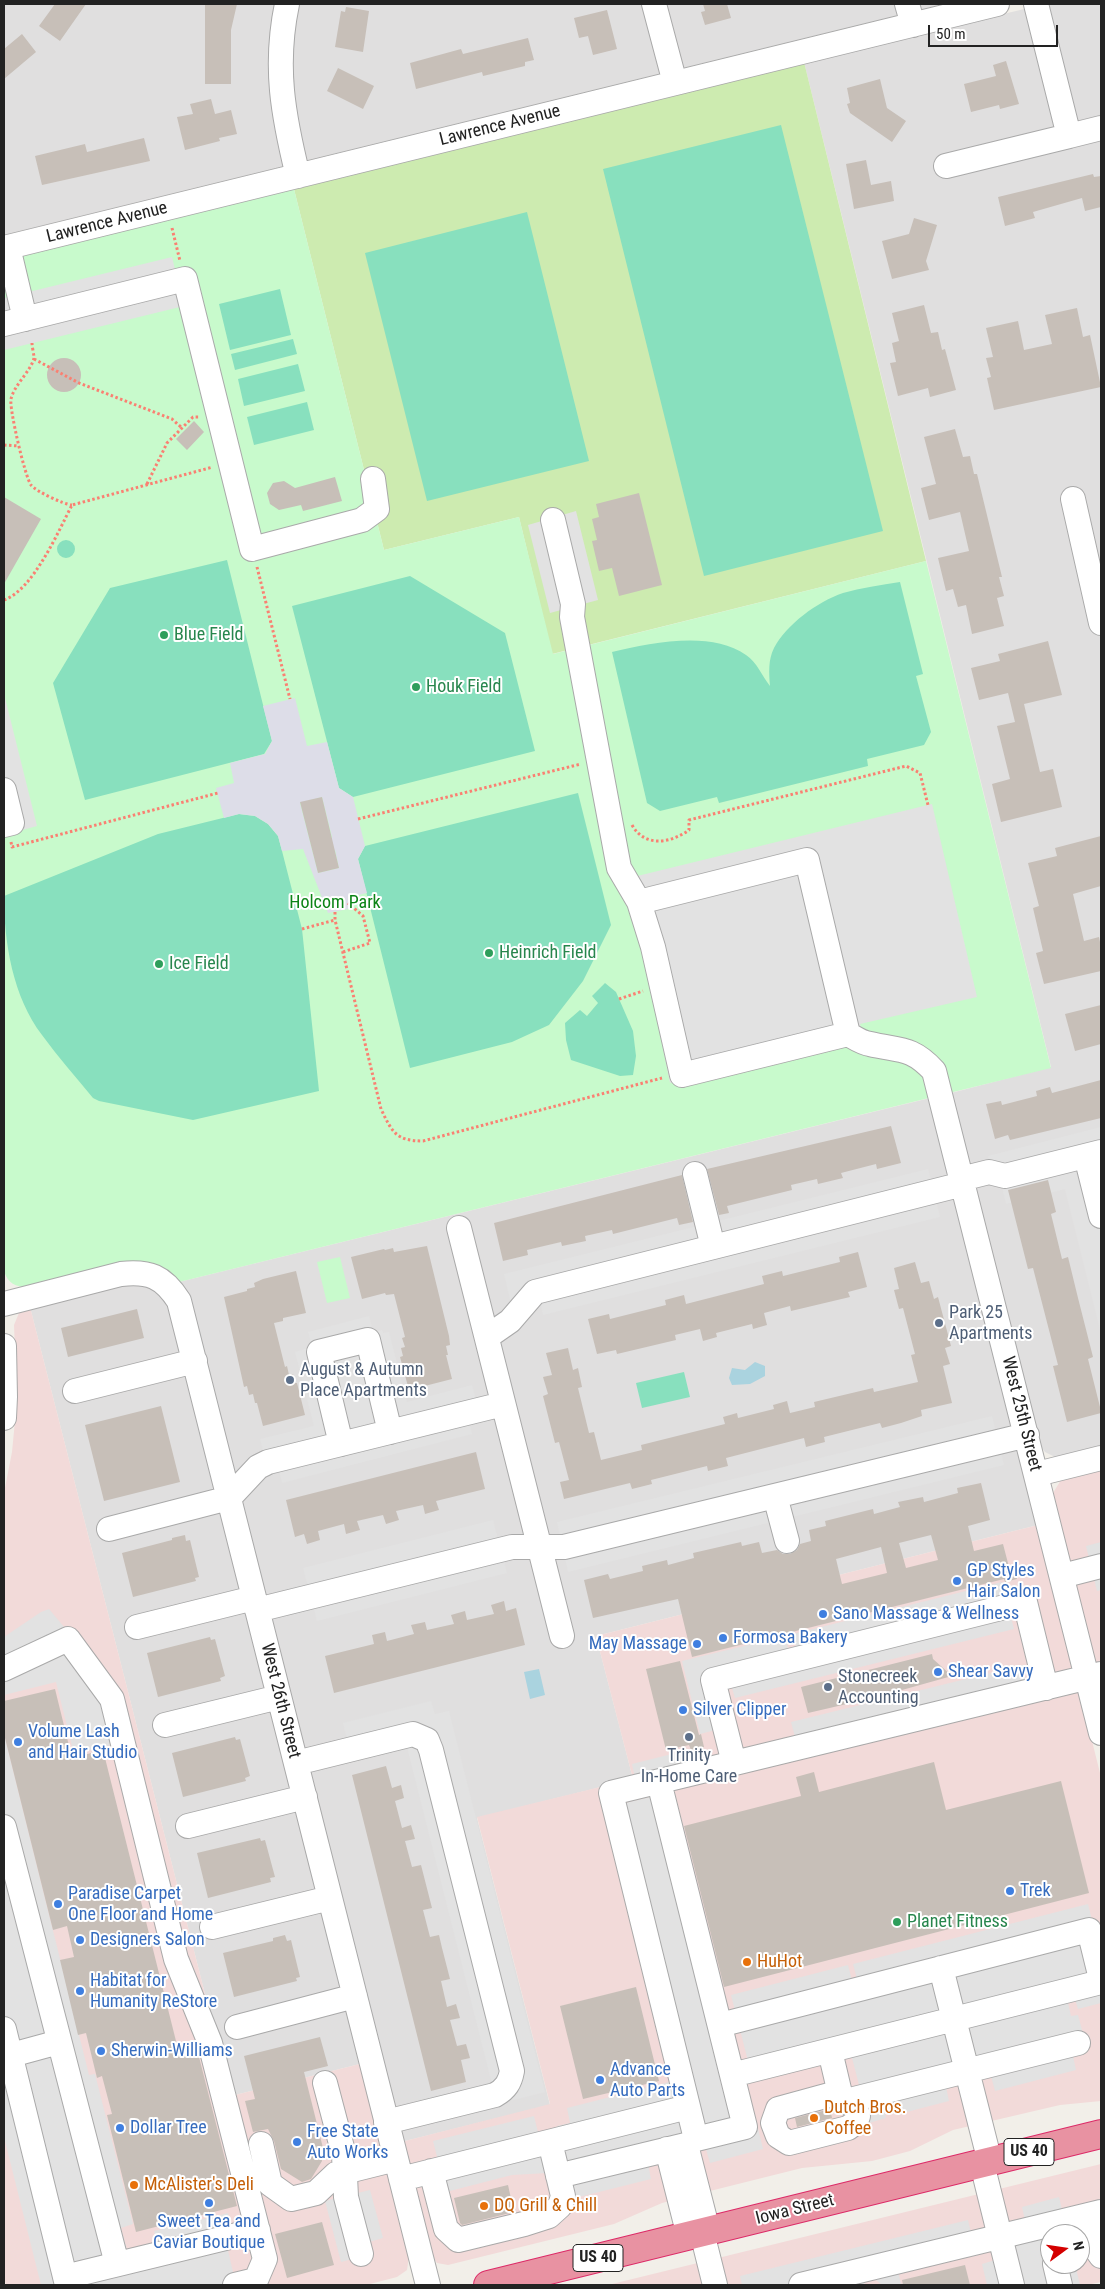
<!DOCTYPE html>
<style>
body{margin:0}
#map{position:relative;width:1105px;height:2289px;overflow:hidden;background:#f2efe9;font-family:"Roboto Condensed",sans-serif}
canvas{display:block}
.frame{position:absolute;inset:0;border:5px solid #222;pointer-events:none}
.north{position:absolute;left:1040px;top:2224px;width:50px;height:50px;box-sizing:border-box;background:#fff;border:1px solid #a7a7a7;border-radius:50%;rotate:76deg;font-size:14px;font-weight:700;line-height:20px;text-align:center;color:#222}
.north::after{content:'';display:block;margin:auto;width:18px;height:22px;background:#d40000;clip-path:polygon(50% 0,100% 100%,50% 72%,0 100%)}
.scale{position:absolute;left:928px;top:25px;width:130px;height:22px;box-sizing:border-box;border:2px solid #222;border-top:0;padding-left:6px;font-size:15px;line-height:18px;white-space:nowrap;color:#222;-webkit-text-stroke:4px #fff;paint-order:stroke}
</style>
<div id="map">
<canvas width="1105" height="2289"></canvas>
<div class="frame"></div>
<div class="north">N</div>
<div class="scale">50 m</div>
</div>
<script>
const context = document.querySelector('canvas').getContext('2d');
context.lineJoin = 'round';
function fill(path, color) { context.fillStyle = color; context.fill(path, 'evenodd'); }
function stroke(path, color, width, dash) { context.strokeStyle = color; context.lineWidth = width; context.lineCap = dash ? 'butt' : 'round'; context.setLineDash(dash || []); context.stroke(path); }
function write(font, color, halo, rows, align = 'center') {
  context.font = font + ' "Roboto Condensed",sans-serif'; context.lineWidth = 4; context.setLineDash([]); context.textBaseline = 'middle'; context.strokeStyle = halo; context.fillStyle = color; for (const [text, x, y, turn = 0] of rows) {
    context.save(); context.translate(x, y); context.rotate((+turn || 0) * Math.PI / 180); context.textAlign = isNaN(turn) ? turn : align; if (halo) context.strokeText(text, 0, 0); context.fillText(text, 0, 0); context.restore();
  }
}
fill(new Path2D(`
 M4,4H944L4,235Z
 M1045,4H1101V1447L1055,1457L1045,1452L1040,1445L951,1093L1051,1067L804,62Z
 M930,1098L1038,1525L596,1636L633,1779L477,1818L550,2105L401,2142L179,1282Z
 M127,1283L152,1288L168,1302L360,2064L231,2096L30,1307Z`), '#e0dfdf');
fill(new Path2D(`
 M30,1307L231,2096L360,2064L409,2256L407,2270L397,2277L366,2285H6L4,2277V1493L12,1452L17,1400L14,1325L19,1313Z
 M1101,1469V1690L1053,1493L1061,1480Z
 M1038,1525L1101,1777V2101L1060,2105L953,2130L910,2151L872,2161L802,2168L662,2203L614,2224L448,2265L437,2263L430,2254L401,2142L550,2104L477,1817L633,1779L596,1636Z
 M1101,2164V2282L1087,2285H608ZM1050,2234H1080V2264H1050Z`), '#f2dad9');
fill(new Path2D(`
 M804,62L926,561L552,654L519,517L384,550L294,189Z`), '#cdebb0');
fill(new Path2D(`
 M294,189L384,550L519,517L553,654L926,561L1051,1068L179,1282L22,1287C12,1285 6,1280 4,1270V260Z
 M340,1257L350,1298L327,1303L317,1262Z`), '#c8facc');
fill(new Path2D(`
 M781,125L883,531L704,576L603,169Z
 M527,212L589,461L427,501L365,253Z
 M280,289L291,335L230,350L219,304Z
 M293,339L297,354L235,370L231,354Z
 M298,364L305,391L244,406L238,379Z
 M307,402L314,430L254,445L247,417Z
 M57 549a9 9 0 1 1 18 0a9 9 0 1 1-18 0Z
 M227,560L272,741L264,754L85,800L53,683L110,588Z
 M410,576L505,633L535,751L353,797L339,788L292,606Z
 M900,582L923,674L916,676L931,732L924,745L867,759L868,766L719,803L717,797L660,811L647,803L612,652C651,643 711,630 746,655C757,662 762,676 770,686C769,673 768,660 774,648C787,624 817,602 843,593C861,588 881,585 900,582Z
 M578,793L611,925L583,981L549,1025L512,1042L410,1068L358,859L365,846Z
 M239,814L255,816L268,824L278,836L282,851L302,929L319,1091L193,1120L99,1101L93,1098C76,1077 58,1057 42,1035C13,997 4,943 4,896L158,834Z
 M605,983L616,992L633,1031L636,1056L633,1075L620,1076L571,1060L566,1040L565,1023L580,1010L587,1016L598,1003L592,996Z
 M684,1372L690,1397L642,1408L636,1383Z`), '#88e0be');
fill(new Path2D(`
 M172,257L184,306L4,350V298Z
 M576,511L598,600L550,613L528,525Z
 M4,694L37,826L4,835Z
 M932,804L977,997L860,1024L863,1035L670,1083L640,935L621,880Z
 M1101,1127V1333L1065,1189L1006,1204L1000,1179L994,1180L988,1156Z
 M928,1169L940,1217L543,1315L538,1293L510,1300L504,1274Z
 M369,1316L373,1332L382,1330L383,1333L389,1332L407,1402L472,1385L481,1418L469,1421L472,1434L282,1483L278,1468L268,1470L260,1439L314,1426L295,1352L312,1347L308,1332Z
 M992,1416L1004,1465L568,1572L557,1522Z
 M493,1520L507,1573L317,1621L303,1568Z
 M1101,1542V1590L1097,1591L1086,1546Z
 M1002,1582L1014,1629L735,1698L731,1685L725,1686L735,1725L700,1734L682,1661L785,1636L788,1648L796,1646L793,1634Z
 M49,1609L121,1695L132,1740L74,1754L56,1682L4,1695V1637L41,1612Z
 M1023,1665L1026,1680L795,1737L791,1722Z
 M431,1701L435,1714L449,1711L545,2092L497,2104L407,1747L352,1761L343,1723Z
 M4,1734L89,2075L95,2074L133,2224L121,2228L127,2250L157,2243L154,2231L228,2213L235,2244L227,2246L236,2285H41L4,2137Z
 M688,1750L691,1764L635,1778L632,1764Z
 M650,1797L731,2118L754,2112L763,2149L710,2163L706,2149L648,2164L651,2179L575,2198L557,2126L570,2123L567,2108L689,2077L621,1804Z
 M1088,1904L1098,1944L1101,1943V2003L1078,2009L1074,1996L1067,1998L1071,2016L1078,2015L1088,2052L1073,2056L1076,2070L995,2091L991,2076L946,2087L949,2101L899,2114L896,2100L883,2104L886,2118L869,2123L846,2035L748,2061L731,1995L848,1965L852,1980L857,1979L853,1964Z
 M534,2116L548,2173L512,2175L446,2192L433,2141Z
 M370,2190L383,2238L369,2242L372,2254L341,2262L325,2201Z
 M1059,2197L1068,2234H1050V2264H1075L1080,2285H987L982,2264L995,2260L992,2248L898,2271L901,2284L915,2280L916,2285H882L875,2279H863L865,2285H742L740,2276L968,2220L971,2233L1025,2220L1022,2207Z`), '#e2e2e2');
fill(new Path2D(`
 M295,698L307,746L327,742L339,788L353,797L365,846L358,859L367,893L349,897L348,909L328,913L303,849L282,851L278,836L268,824L255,816L239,814L224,818L216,788L234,783L230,763L265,754L272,741L263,706ZM322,797L332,837L326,852L335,850L339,868L318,873L300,803Z`), '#dddde8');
fill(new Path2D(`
 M755,1362L765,1366V1376L750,1384L732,1385L729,1378L732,1368L745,1370Z
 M539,1669L545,1695L530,1699L524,1672Z`), '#aad3df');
fill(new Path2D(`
 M55,4H86L60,41L39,26Z
 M205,4H237L231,30V84H205Z
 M703,4H727L731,18L705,25L701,12L705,11Z
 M346,7L369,11L363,52L335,47L341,11L345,12Z
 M607,10L617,49L593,55L588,36L579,38L574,18Z
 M22,34L36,52L4,79V49Z
 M528,38L534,60L525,62V66L483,76L482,72L416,89L410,63L461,49L463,54Z
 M1006,61L1019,104L1000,109L999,105L971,112L964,84L996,76L993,65Z
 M338,68L374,86L363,109L327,91Z
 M880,79L887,108L906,121L892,142L850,113L847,104L850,103L847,88Z
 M211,99L215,114L231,110L237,134L219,138L220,141L185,150L177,117L193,114L190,104Z
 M144,138L150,161L42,185L35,156L85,144L87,152Z
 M866,160L871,185L891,181L894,201L854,209L846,164Z
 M1093,174L1094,177L1101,176V207L1085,211L1082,198L1033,212L1035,218L1005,226L998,197Z
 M914,218L937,225L926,261L929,270L892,279L882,241L909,234Z
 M924,305L931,333L938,332L942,350L945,349L956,390L930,397L928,388L898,396L890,363L896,362L892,343L899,341L892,313Z
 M1077,308L1083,337L1090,335L1101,387L994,410L987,378L991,377L986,358L993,357L986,328L1018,321L1024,350L1052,344L1045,315Z
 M47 375a17 17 0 1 1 34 0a17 17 0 1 1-34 0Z
 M194,421L204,432L187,450L176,439Z
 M955,429L963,457L970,456L974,474H977L1002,577H999L1004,596L997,598L1004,626L972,634L966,605L958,607L953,589L946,591L938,558L969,551L960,512L929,520L921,488L936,484L924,437Z
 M335,477L342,501L303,511L301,505L279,510L270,504L267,493L273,483L284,481L295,488Z
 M639,493L662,585L619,596L612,568L599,571L592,541L597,540L592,519L599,517L596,504Z
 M4,497L41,519L4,584Z
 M1048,641L1062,695L1024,704L1040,772L1053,769L1062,807L1001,822L992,784L1010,779L997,726L1015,722L1008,693L979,700L971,668L1000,661L998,654Z
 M322,797L339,868L318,873L300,802Z
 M1101,836V886L1073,894L1084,941L1099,937L1101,947V971L1044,984L1036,953L1043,951L1033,908L1039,906L1028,863L1057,856L1055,848Z
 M1101,1005V1044L1075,1051L1065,1014Z
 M1101,1080V1118L1010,1140L1008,1135L995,1139L986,1104L1001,1101L1002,1105L1037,1096L1036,1091L1050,1087L1052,1093Z
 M891,1126L901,1163L877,1169L876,1164L841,1173L843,1178L818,1184L817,1179L791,1185L792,1190L727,1206L729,1213L719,1215L707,1169Z
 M682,1175L693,1222L679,1225L677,1218L613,1234L612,1230L585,1236L586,1241L562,1246L561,1242L527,1250L528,1255L503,1261L494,1223Z
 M1048,1180L1056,1212L1051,1214L1062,1259L1068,1257L1078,1298L1093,1357L1088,1359L1101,1411V1413L1067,1422L1053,1366L1058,1365L1033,1268L1028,1269L1008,1190Z
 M427,1246L449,1336L450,1345L446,1346L448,1355H446L452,1379L409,1390L400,1357L403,1356L401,1348L405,1347L402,1338L405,1337L394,1294L386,1295L385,1293L362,1299L351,1257L384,1249L385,1250L393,1248L394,1252Z
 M858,1252L867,1287L848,1292L850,1297L791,1311L790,1306L764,1313L767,1325L753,1329L752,1324L716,1333L717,1337L703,1341L700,1329L675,1335L676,1340L617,1354L616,1350L597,1354L588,1319L609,1314L610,1319L666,1305L665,1300L684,1295L686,1304L764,1284L762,1276L782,1271L783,1276L840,1262L839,1257Z
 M915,1262L921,1283L929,1281L934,1299L938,1297L951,1346L945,1348L950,1364L943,1366L952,1403L921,1410L922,1416L901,1423L882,1428L880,1423L824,1437L825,1442L806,1447L804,1438L726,1458L728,1466L708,1471L707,1466L651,1480L652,1484L632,1489L630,1483L564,1499L560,1482L569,1480L559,1442L555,1443L543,1396L548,1394L543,1377L552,1375L546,1353L568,1348L573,1370L578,1368L582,1387L578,1388L589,1433L594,1432L601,1460L642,1450L641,1445L725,1424L723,1417L737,1413L738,1418L774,1409L773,1405L787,1401L790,1413L815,1407L814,1402L873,1388L874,1392L918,1382L911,1355L915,1354L903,1308L899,1309L894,1290L899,1289L894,1268Z
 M296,1271L306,1313L283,1318V1321L274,1323L285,1367L287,1366L289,1375L293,1374L295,1383H297L305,1415L263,1426L257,1403H255L253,1394L249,1395L247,1386L244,1387L224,1297L247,1291V1289L255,1287L254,1283L263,1279Z
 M137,1309L144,1338L68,1357L61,1328Z
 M161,1406L180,1482L104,1501L85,1425Z
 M476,1452L485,1489L436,1501L439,1510L425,1514L423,1505L396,1511L399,1520L386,1524L383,1515L357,1521L360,1530L346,1534L344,1524L318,1531L320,1540L307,1544L304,1534L295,1537L286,1500Z
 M981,1483L990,1520L968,1526L974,1551L1003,1544L1009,1567L1014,1566L1017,1579L1005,1582L1004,1579L692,1657L678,1599L593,1618L584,1580L608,1574L610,1579L643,1571L642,1566L667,1560L668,1565L694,1558L693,1553L741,1542L742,1546L759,1542L762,1553L777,1550L783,1554H790L797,1550L800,1544L811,1541L809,1530L826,1526L825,1521L873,1509L874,1514L900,1507L898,1502L923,1497L924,1502L958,1493L957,1488ZM931,1535L938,1560L906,1568L899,1543ZM881,1547L887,1573L842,1584L836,1559Z
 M185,1535L186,1541L190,1540L199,1577L195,1578L196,1581L133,1597L122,1553L172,1540V1538Z
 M504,1601L506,1611L516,1608L525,1645L334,1693L325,1656L374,1644L372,1635L385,1632L387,1641L414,1634L411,1625L425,1622L427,1630L454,1624L451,1615L465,1611L467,1620L494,1614L491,1605Z
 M210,1637L211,1640L215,1639L225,1676L220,1678L221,1681L158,1697L147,1653Z
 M932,1654L933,1659L952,1676L877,1697L808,1713L801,1687Z
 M680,1661L699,1735L701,1734L704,1747L691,1750L689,1745L666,1750L646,1669Z
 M55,1689L72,1758L103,1750L180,2057L198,2053L237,2206L136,2232L107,2115L112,2114L102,2076L97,2078L86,2033L78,2035L60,1960L74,1957L67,1926L53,1930L4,1734V1701Z
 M235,1737L236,1740L240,1739L250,1776L245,1778L246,1781L183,1797L172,1753Z
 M934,1762L946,1810L1061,1781L1089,1893L724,1987L684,1826L801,1796L796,1777L814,1772L819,1792Z
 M386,1766L392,1788L401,1785L404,1798L395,1801L402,1828L411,1825L415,1839L405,1841L412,1867L421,1865L432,1908L423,1910L430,1937L439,1935L442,1948L450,1979L441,1981L447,2007L456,2004L460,2018L450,2020L457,2046L466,2044L470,2058L461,2060L466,2082L431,2091L352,1775Z
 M260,1838L261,1841L265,1840L275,1877L270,1878L271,1882L208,1898L197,1853Z
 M285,1935L287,1941L291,1940L300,1977L296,1978L297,1981L234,1997L223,1953L273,1941V1938Z
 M636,1987L659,2081L583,2099L560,2006Z
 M320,2037L328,2066L304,2072L324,2152L321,2153L322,2161L311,2179L302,2182L281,2169L274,2141L268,2129L253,2132L245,2101L255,2099L244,2056Z
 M830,2109L832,2118L797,2127L795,2118Z
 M508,2185L514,2212L462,2225L460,2223L454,2198Z
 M322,2222L334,2265L287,2278L275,2234Z
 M965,2265L970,2285H903L902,2280Z`), '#c7bfb8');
const minor = new Path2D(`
 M287,4C274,66 283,115 298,176
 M654,4L675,83
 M907,4L913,25
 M1036,4L1069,136L1101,128
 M946,166L1069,136
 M8,247L25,319
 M4,248L997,4
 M4,324L185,279L252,549L362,520L377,509L373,479
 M1073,499L1101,623
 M553,520L573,604L572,617L619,868L639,902L653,947L682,1075L848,1034
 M4,790L12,823L4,825
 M639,902L807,860L848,1034C855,1038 862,1043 870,1044C899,1051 911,1046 934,1071L1101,1733
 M1086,1156L1101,1216
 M695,1174L713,1247
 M961,1179L989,1172L1005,1176L1101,1152
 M459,1228L562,1636
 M4,1304L121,1274C149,1271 163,1276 179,1301L428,2285
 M487,1337L510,1321L535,1292L963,1184
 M4,1346L5,1397L4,1418
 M75,1391L195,1361
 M341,1444L319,1352L368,1340L390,1432
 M1037,1474L1101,1458
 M775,1496L787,1541
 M109,1529L229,1498L258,1467L268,1462L503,1404
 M1062,1576L1101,1566
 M257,1610L512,1547H564L1027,1435
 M137,1627L254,1598
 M4,1669L68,1639L112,1699L176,1959L210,2043L265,2259L256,2280L235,2285
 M165,1725L279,1697
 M296,1763L413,1734L427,1740L431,1750L512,2071C510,2082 506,2089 495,2095L386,2122
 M734,1763L713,1680L1025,1602L1046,1688
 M188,1826L305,1797
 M4,1827L117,2264
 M212,1927L330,1898
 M941,1968L990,2162
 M720,2025L1089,1930L1101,1979
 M237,2027L355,1996
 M4,2029L67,2285
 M830,2051L842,2102L1078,2043
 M4,2057L59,2042
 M732,2075L1101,1982
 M325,2083L344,2155L346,2197L361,2254
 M840,2092L778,2109L773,2123L778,2136L789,2143L848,2128L856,2122L858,2116L854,2099
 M696,2139L611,1793L1101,1674
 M261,2144L270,2184L291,2199L316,2193L336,2174L396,2159
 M686,2145L708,2231
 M667,2149L689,2236
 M982,2164L1012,2285
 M431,2171L446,2229L458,2240L524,2224L549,2216L560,2206L563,2196L550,2142
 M558,2176L686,2145L696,2139L745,2127L659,1782
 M401,2179L688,2107
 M1089,2215L1096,2249L1101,2256
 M702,2233L715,2285
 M1055,2264L1060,2285
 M65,2277L258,2230
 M801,2285L1101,2212`);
const highway = new Path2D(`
 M488,2285L1101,2134`);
stroke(minor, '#a9a9a9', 26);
stroke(highway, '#dc2a67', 30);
stroke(new Path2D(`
 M172,228L180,261
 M32,343C32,347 34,354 34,358C31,371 14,385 11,399C9,408 25,477 31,485C37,492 63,504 72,505
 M34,359L79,383L172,419L182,428
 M4,445L19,446
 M147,484L167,443L193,417H200
 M257,567L290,699
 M4,600C33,590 58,532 72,505L213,467
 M358,819L581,764
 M632,825C645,848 671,843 689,830V820L906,766L920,773L928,805
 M11,842L12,847L218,793
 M335,912V920L381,1109C392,1132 396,1141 423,1141L662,1078
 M302,929L335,920
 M343,952L370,943L363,916L348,903
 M619,999L643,991`), '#fa8072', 3, [2.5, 2.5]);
stroke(minor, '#fff', 24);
stroke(highway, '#e892a2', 28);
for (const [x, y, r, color] of [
 [164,635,5,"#2e9e5b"],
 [416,687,5,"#2e9e5b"],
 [489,953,5,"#2e9e5b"],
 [159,964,5,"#2e9e5b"],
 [939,1323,5,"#5c6f8a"],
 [290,1380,5,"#5c6f8a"],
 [957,1581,5,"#3f7fe0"],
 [823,1614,5,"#3f7fe0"],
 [723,1638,5,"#3f7fe0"],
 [697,1644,5,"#3f7fe0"],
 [938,1672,5,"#3f7fe0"],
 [828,1687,5,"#5c6f8a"],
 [683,1710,5,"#3f7fe0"],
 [689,1737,5,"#5c6f8a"],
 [18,1742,5,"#3f7fe0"],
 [1010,1891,5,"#3f7fe0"],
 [58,1904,5,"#3f7fe0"],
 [897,1922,5,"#2e9e5b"],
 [80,1940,5,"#3f7fe0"],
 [747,1962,5,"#e8710a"],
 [80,1991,5,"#3f7fe0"],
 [101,2051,5,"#3f7fe0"],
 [600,2080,5,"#3f7fe0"],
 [814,2118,5,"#e8710a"],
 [120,2128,5,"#3f7fe0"],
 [297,2142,5,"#3f7fe0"],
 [134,2185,5,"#e8710a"],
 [209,2203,5,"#3f7fe0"],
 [484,2206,5,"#e8710a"]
]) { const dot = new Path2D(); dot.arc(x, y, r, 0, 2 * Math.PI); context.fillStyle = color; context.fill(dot); stroke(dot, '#fff', 2); }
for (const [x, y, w] of [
 [1029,2152,50],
 [598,2258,50]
]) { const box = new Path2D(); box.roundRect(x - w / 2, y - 13.5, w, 27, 4); context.fillStyle = '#fff'; context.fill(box); stroke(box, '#222', 1); }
write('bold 16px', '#222', null, [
 ["US 40",1029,2152],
 ["US 40",598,2258]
]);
write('18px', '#222', '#fff', [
 ["Lawrence Avenue",500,126,-14],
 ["Lawrence Avenue",107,223,-14],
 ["West 25th Street",1021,1414,76],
 ["West 26th Street",280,1701,76],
 ["Iowa Street",795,2210,-14]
]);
write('18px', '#27864d', '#fff', [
 ["Blue Field",174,635],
 ["Houk Field",426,687],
 ["Heinrich Field",499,953],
 ["Ice Field",169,964],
 ["Planet Fitness",907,1922]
], 'left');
write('18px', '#0c8416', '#fff', [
 ["Holcom Park",335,903]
]);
write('18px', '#4e5e75', '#fff', [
 ["Park 25",949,1313],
 ["Apartments",949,1334],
 ["August & Autumn",300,1370],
 ["Place Apartments",300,1391],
 ["Stonecreek",838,1677],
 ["Accounting",838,1698],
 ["Trinity",689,1756,"center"],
 ["In-Home Care",689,1777,"center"]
], 'left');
write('18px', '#366cbe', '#fff', [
 ["GP Styles",967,1571],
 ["Hair Salon",967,1592],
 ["Sano Massage & Wellness",833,1614],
 ["Formosa Bakery",733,1638],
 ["May Massage",687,1644,"right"],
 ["Shear Savvy",948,1672],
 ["Silver Clipper",693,1710],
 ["Volume Lash",28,1732],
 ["and Hair Studio",28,1753],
 ["Trek",1020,1891],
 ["Paradise Carpet",68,1894],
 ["One Floor and Home",68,1915],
 ["Designers Salon",90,1940],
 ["Habitat for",90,1981],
 ["Humanity ReStore",90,2002],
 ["Sherwin-Williams",111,2051],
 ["Advance",610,2070],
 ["Auto Parts",610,2091],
 ["Dollar Tree",130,2128],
 ["Free State",307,2132],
 ["Auto Works",307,2153],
 ["Sweet Tea and",209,2222,"center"],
 ["Caviar Boutique",209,2243,"center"]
], 'left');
write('18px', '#c56008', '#fff', [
 ["HuHot",757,1962],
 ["Dutch Bros.",824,2108],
 ["Coffee",824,2129],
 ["McAlister's Deli",144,2185],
 ["DQ Grill & Chill",494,2206]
], 'left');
</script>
